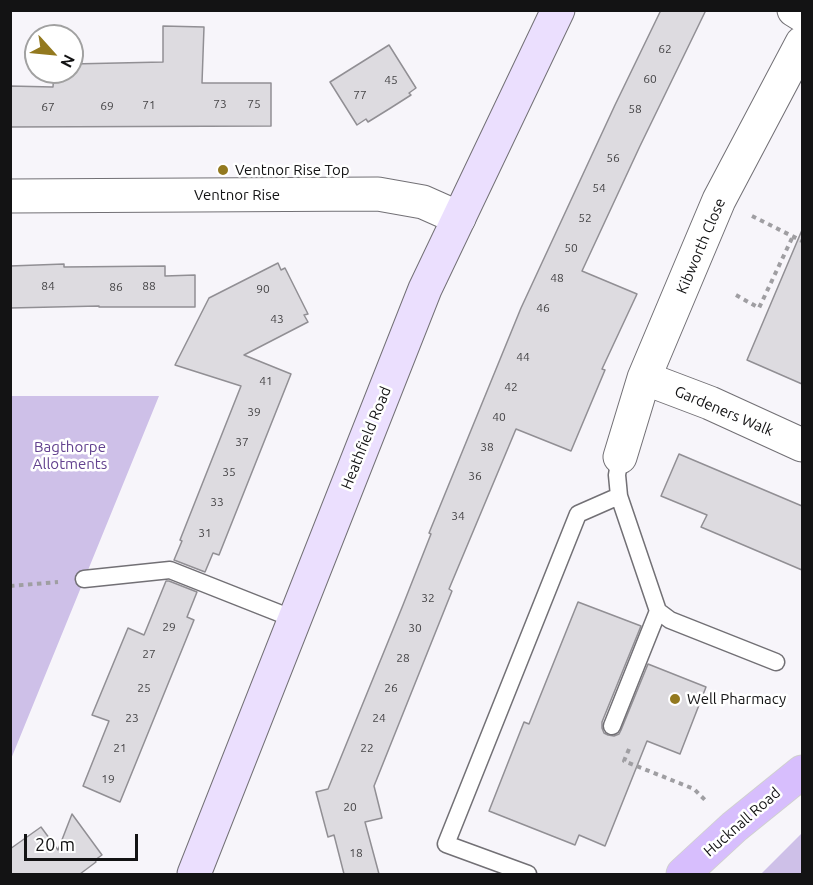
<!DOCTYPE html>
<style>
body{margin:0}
#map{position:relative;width:813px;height:885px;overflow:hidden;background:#f7f5fa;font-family:Ubuntu,sans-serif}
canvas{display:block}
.frame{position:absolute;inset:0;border:12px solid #131314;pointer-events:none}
.north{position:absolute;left:24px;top:24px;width:60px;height:60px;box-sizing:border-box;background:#fff;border:2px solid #a1a1a1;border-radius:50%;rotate:117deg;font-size:16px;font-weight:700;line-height:24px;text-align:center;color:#131314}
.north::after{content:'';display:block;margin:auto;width:21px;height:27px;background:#93791f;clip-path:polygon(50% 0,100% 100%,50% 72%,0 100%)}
.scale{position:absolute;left:24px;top:834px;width:114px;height:27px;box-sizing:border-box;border:3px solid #131314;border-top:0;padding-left:8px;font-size:18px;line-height:21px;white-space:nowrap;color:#131314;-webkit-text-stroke:4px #fff;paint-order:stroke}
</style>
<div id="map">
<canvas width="813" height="885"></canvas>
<div class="frame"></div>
<div class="north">N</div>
<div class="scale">20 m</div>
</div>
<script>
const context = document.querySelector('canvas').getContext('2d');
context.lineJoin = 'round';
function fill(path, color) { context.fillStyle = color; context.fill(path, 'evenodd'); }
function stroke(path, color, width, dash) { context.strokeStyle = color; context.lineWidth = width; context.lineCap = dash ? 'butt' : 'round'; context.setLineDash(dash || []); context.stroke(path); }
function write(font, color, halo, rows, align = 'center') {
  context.font = font + ' Ubuntu,sans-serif'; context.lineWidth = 5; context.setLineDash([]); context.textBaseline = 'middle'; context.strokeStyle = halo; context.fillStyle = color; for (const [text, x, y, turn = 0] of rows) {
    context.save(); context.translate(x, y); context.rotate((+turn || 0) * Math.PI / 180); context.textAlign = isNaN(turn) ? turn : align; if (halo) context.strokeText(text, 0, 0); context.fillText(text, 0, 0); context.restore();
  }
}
fill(new Path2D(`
 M11,396H159L11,759Z
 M802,833V874H761Z`), '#cec0e8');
const building = new Path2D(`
 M661,10H706L640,146L582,271L637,294L602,369L605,370L571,451L516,429L449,589L452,591L374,786L382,818L365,822L379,874H344L334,835L328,837L316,792L328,789L403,605L431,534L429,533L521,308L615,105Z
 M163,26L204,27L202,83H271V126L10,127V86L53,87L54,72H72V64L163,62Z
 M389,45L416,88L409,93L411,95L389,109L368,122L366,119L357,125L330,82Z
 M802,230V384L747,360Z
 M278,263L281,270L285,268L308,314L304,315L308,322L244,355L291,374L219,555L213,553L205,572L174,560L182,541L180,540L241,386L175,365L209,298Z
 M64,264V267L165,266V276L195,275V307H99V306L10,308V266Z
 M679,454L802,506V570L701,527L707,515L661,496Z
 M166,581H169L197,592L187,617L194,620L120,802L83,786L109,721L92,715L128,628L144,635Z
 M578,602L641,626L602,722V728L604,733L608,735L614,736L619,734L621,730L648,664L706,687L680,754L647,741L605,846L579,835L575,845L489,811L524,722L529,724Z
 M72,814L102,855L95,860L96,862L80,874H10V849L41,827L58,850Z`);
fill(building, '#dddbe0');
stroke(building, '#918f94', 1.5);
const lane = new Path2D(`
 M620,457L617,475L619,496L658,611L670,620L776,662
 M84,579L170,570L294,619
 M612,726L658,611
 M528,874L446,844L578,514L619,496`);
const street = new Path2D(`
 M794,10L802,15
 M10,196L378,194L423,202L459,218
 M644,378L710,403L802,445
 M620,457L644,378L719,200L802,43`);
const secondary = new Path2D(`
 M194,874L425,289L558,10`);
const primary = new Path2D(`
 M683,874L734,827L802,772`);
stroke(lane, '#727075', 19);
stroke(street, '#727075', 35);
stroke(secondary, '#727075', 35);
stroke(primary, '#d0d0d0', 35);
stroke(new Path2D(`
 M752,216L802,241
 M736,295L759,308L793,236
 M10,586L58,582
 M629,749L624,761L694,789L707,802`), '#9f9ea2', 4, [4.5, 4.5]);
stroke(lane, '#fff', 16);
stroke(street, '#fff', 33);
stroke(secondary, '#ebdffe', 33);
stroke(primary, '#d7befd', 33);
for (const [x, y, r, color] of [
 [223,170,6,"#93791f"],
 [675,699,6,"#93791f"]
]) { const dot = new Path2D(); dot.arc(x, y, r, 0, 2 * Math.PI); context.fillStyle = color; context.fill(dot); stroke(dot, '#fff', 2); }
write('12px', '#464547', null, [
 ["62",665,49],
 ["60",650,79],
 ["45",391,80],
 ["77",360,95],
 ["73",220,104],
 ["75",254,104],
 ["71",149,105],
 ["69",107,106],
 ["67",48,107],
 ["58",635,109],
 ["56",613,158],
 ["54",599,188],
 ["52",585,218],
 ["50",571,248],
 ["48",557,278],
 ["84",48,286],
 ["88",149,286],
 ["86",116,287],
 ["90",263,289],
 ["46",543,308],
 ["43",277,319],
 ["44",523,357],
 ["41",266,381],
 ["42",511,387],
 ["39",254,412],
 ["40",499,417],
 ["37",242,442],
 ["38",487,447],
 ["35",229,472],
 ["36",475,476],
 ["33",217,502],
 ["34",458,516],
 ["31",205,533],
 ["32",428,598],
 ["29",169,627],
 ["30",415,628],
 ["27",149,654],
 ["28",403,658],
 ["25",144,688],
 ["26",391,688],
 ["23",132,718],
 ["24",379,718],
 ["21",120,748],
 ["22",367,748],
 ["19",108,779],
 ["20",350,807],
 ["18",356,853]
]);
write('15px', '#131314', '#fff', [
 ["Ventnor Rise Top",235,170],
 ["Well Pharmacy",687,699]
], 'left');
write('15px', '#131314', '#fff', [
 ["Ventnor Rise",237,195],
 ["Kibworth Close",701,246,-67],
 ["Gardeners Walk",724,411,23],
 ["Heathfield Road",366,438,-68],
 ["Hucknall Road",742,822,-41]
]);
write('15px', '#63428f', '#fff', [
 ["Bagthorpe",70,447],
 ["Allotments",70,464]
]);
</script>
